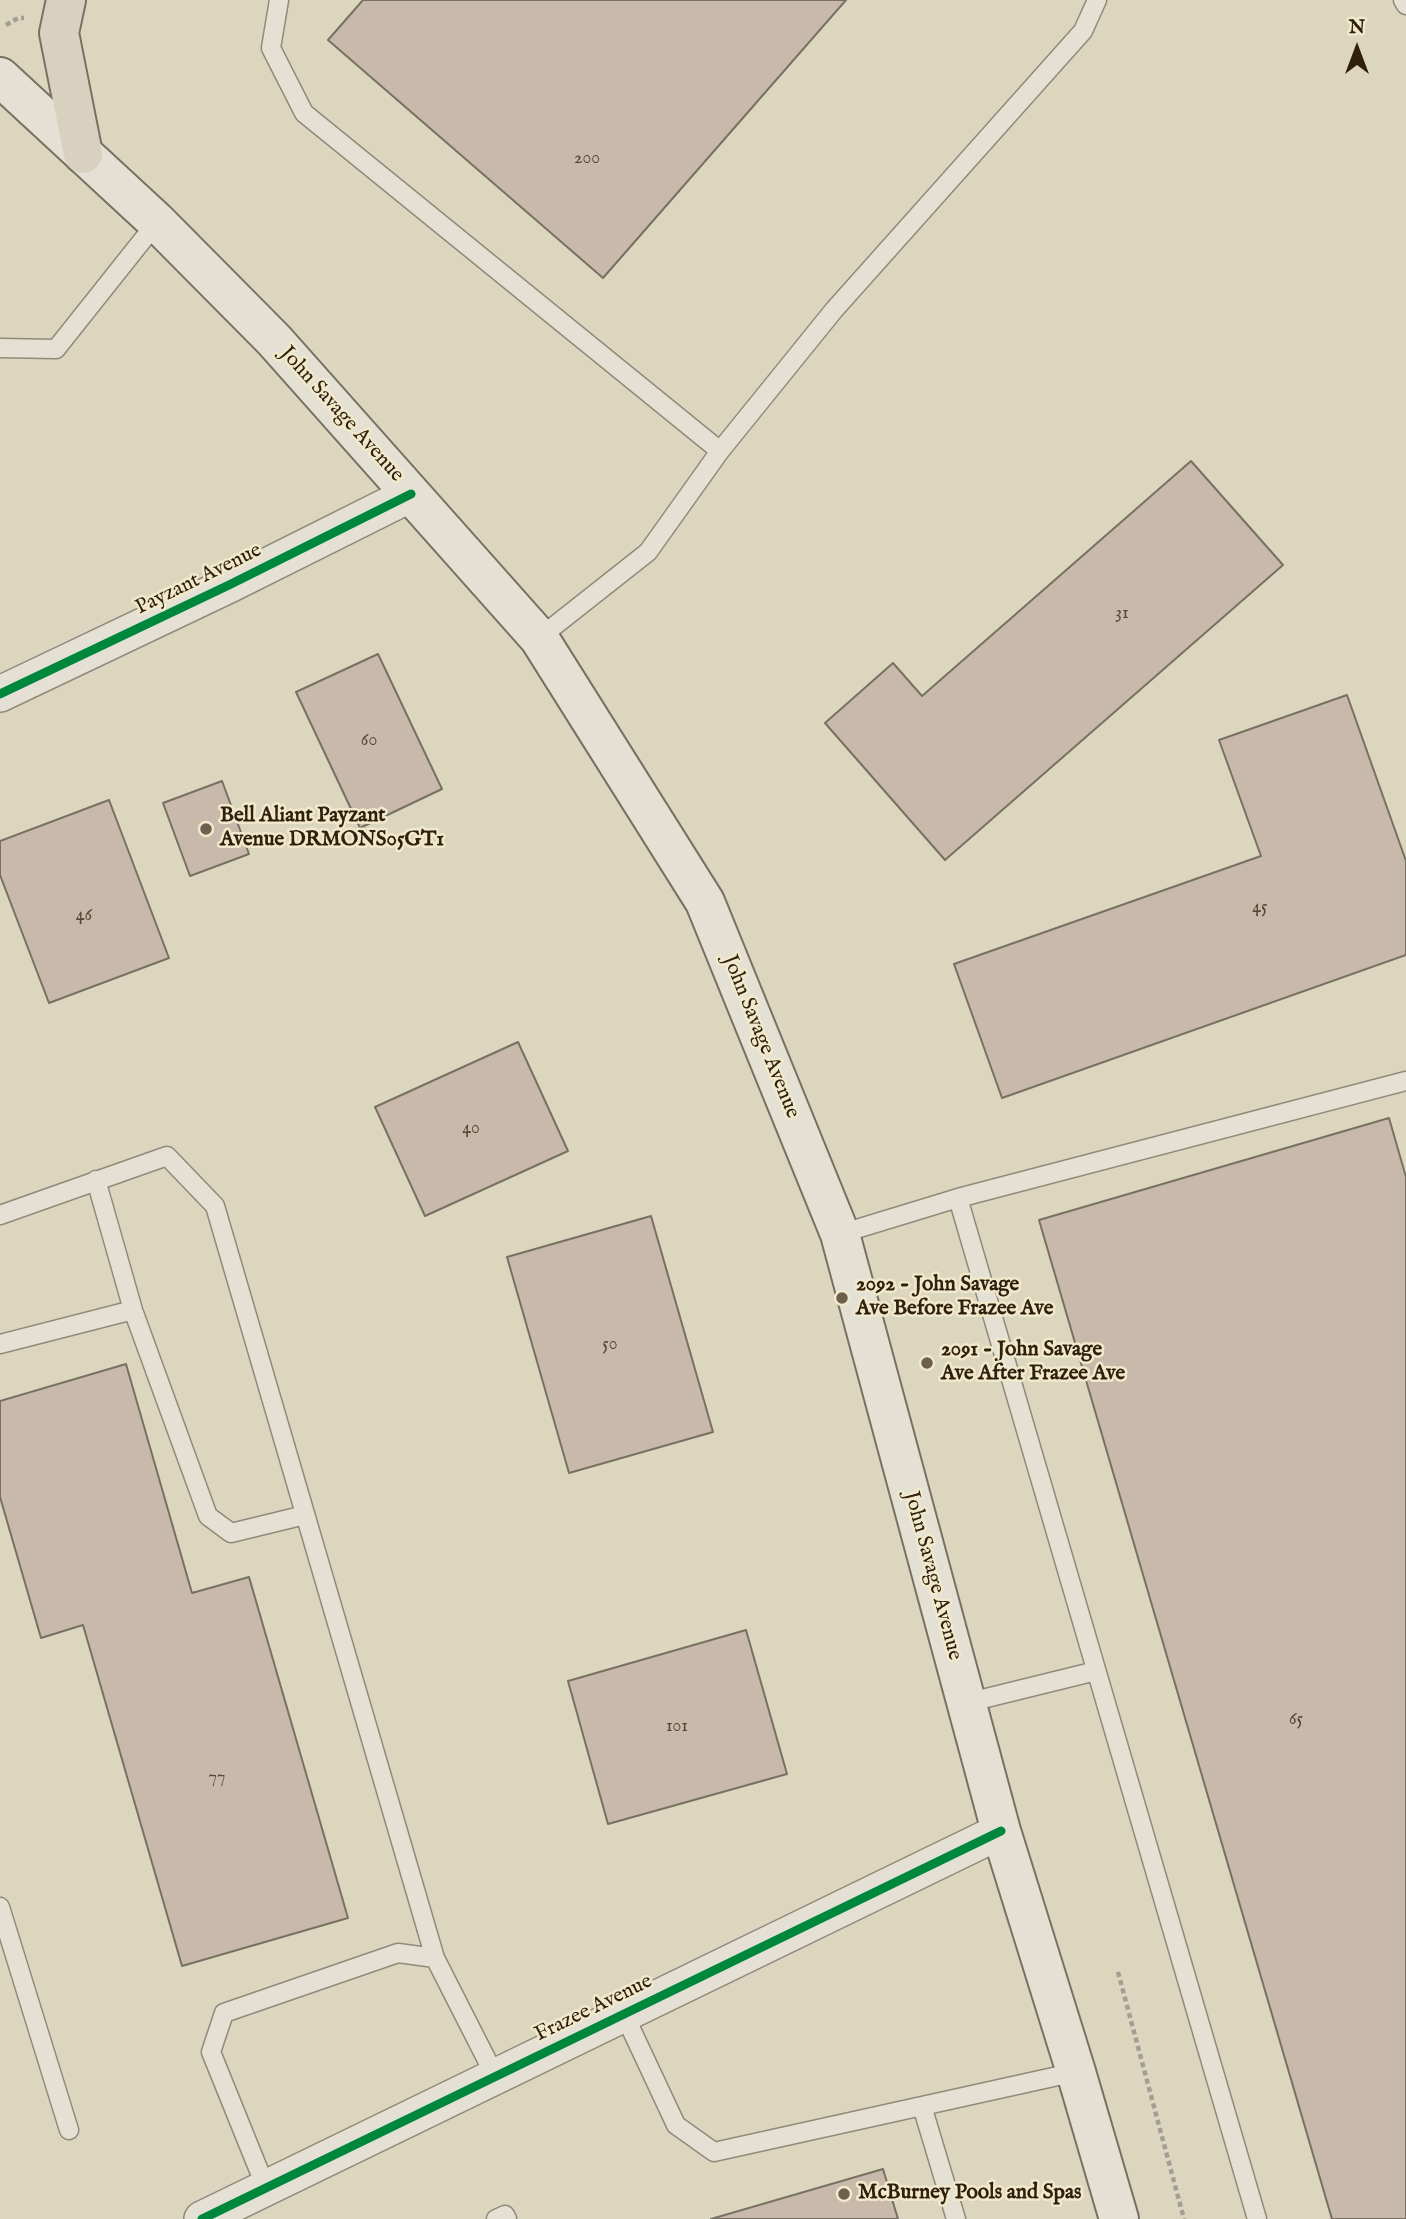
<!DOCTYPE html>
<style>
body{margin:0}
#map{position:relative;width:1406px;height:2219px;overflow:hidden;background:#ddd6be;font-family:"IM FELL English",serif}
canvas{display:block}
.north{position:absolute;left:1322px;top:14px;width:70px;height:70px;-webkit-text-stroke:5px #f1e9cc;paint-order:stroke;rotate:0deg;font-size:19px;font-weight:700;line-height:28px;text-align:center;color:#2f1f0d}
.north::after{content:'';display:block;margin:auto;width:24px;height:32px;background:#2f1f0d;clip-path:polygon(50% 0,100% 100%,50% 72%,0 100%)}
</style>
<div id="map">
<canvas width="1406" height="2219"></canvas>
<div class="north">N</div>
</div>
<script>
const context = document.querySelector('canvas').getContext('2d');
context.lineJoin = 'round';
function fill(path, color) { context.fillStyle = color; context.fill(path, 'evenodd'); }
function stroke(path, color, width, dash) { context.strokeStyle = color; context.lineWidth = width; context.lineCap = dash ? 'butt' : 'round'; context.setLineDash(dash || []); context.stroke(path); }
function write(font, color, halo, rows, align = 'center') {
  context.font = font + ' "IM FELL English",serif'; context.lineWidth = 5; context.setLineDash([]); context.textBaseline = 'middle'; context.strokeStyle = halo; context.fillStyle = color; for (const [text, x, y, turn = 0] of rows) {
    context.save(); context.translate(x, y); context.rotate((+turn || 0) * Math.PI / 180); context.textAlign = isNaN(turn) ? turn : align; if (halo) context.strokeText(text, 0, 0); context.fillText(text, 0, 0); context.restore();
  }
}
const building = new Path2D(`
 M363,0H846L603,278L328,40Z
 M1191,461L1283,565L945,860L825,723L893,663L922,696Z
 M378,654L442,789L360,828L296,692Z
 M1347,695L1406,861V955L1002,1098L954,964L1261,856L1219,740Z
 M222,781L249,854L190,876L163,803Z
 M109,800L169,958L49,1003L0,875V841Z
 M518,1042L568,1151L425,1216L375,1107Z
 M1389,1118L1406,1177V2219H1332L1039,1220Z
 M651,1216L713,1432L569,1473L507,1257Z
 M126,1364L192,1593L249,1577L348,1918L182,1966L83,1625L41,1638L0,1497V1401Z
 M746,1630L787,1774L608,1824L568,1681Z
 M883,2169L898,2219H711Z`);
fill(building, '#c9b9ab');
stroke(building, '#777163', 2);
const lane = new Path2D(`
 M279,0L271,48L304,113L720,451
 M1403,0L1406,5
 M0,348L56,349L157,222
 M539,638L648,552L720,451L834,310L1083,31L1097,0
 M96,1180L133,1310
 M958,1198L1257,2219
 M0,1215L167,1156L215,1206L435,1958
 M840,1234L958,1198L1406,1081
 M0,1344L133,1310L208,1516L231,1533L305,1515
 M966,1703L1096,1671
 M0,1907L69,2130
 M624,2014L676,2125L714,2152L1076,2072
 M922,2106L956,2219
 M266,2188L211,2052L224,2013L398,1953L435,1958L495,2076
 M496,2219L505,2215L507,2219`);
const street = new Path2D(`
 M0,694L229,585L411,494
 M202,2219L1001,1831`);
const secondary = new Path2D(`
 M0,77L157,222L274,340L539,638L705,902L840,1234L1001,1831L1076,2072L1119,2219`);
const primary = new Path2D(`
 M66,0L59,33L83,154`);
stroke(lane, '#908a7a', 21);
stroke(street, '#908a7a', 38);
stroke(secondary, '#777163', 42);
stroke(primary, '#777163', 42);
stroke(new Path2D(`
 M6,25L18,18H24
 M1118,1972L1184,2219`), '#a29e93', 4.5, [5, 3.5]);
stroke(lane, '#e4e0d4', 18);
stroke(street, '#e4e0d4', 35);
stroke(secondary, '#e4e0d4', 38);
stroke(primary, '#d8d1bf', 38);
stroke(new Path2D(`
 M0,694L229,585L411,494
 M202,2219L1001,1831`), '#00873e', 9);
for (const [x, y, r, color] of [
 [206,829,7,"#6c5f4b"],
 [842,1298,7,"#6c5f4b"],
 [927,1363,7,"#6c5f4b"],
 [844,2194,7,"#6c5f4b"]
]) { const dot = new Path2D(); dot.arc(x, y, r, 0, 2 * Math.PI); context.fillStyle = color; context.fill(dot); stroke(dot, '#f1e9cc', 2.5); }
write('18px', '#564634', null, [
 ["200",587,159],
 ["31",1122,614],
 ["60",369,741],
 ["45",1260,908],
 ["46",84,916],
 ["40",471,1129],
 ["50",610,1345],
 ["65",1296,1720],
 ["101",677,1727],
 ["77",217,1778]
]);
write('21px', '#2f1f0d', '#f1e9cc', [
 ["John Savage Avenue",341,415,48],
 ["Payzant Avenue",199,580,-26],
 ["John Savage Avenue",760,1037,68],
 ["John Savage Avenue",932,1576,75],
 ["Frazee Avenue",594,2009,-26]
]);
write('bold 21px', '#2f1f0d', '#f1e9cc', [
 ["Bell Aliant Payzant",220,817],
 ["Avenue DRMONS05GT1",220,841],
 ["2092 - John Savage",856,1286],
 ["Ave Before Frazee Ave",856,1310],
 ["2091 - John Savage",941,1351],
 ["Ave After Frazee Ave",941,1375],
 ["McBurney Pools and Spas",858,2194]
], 'left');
</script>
